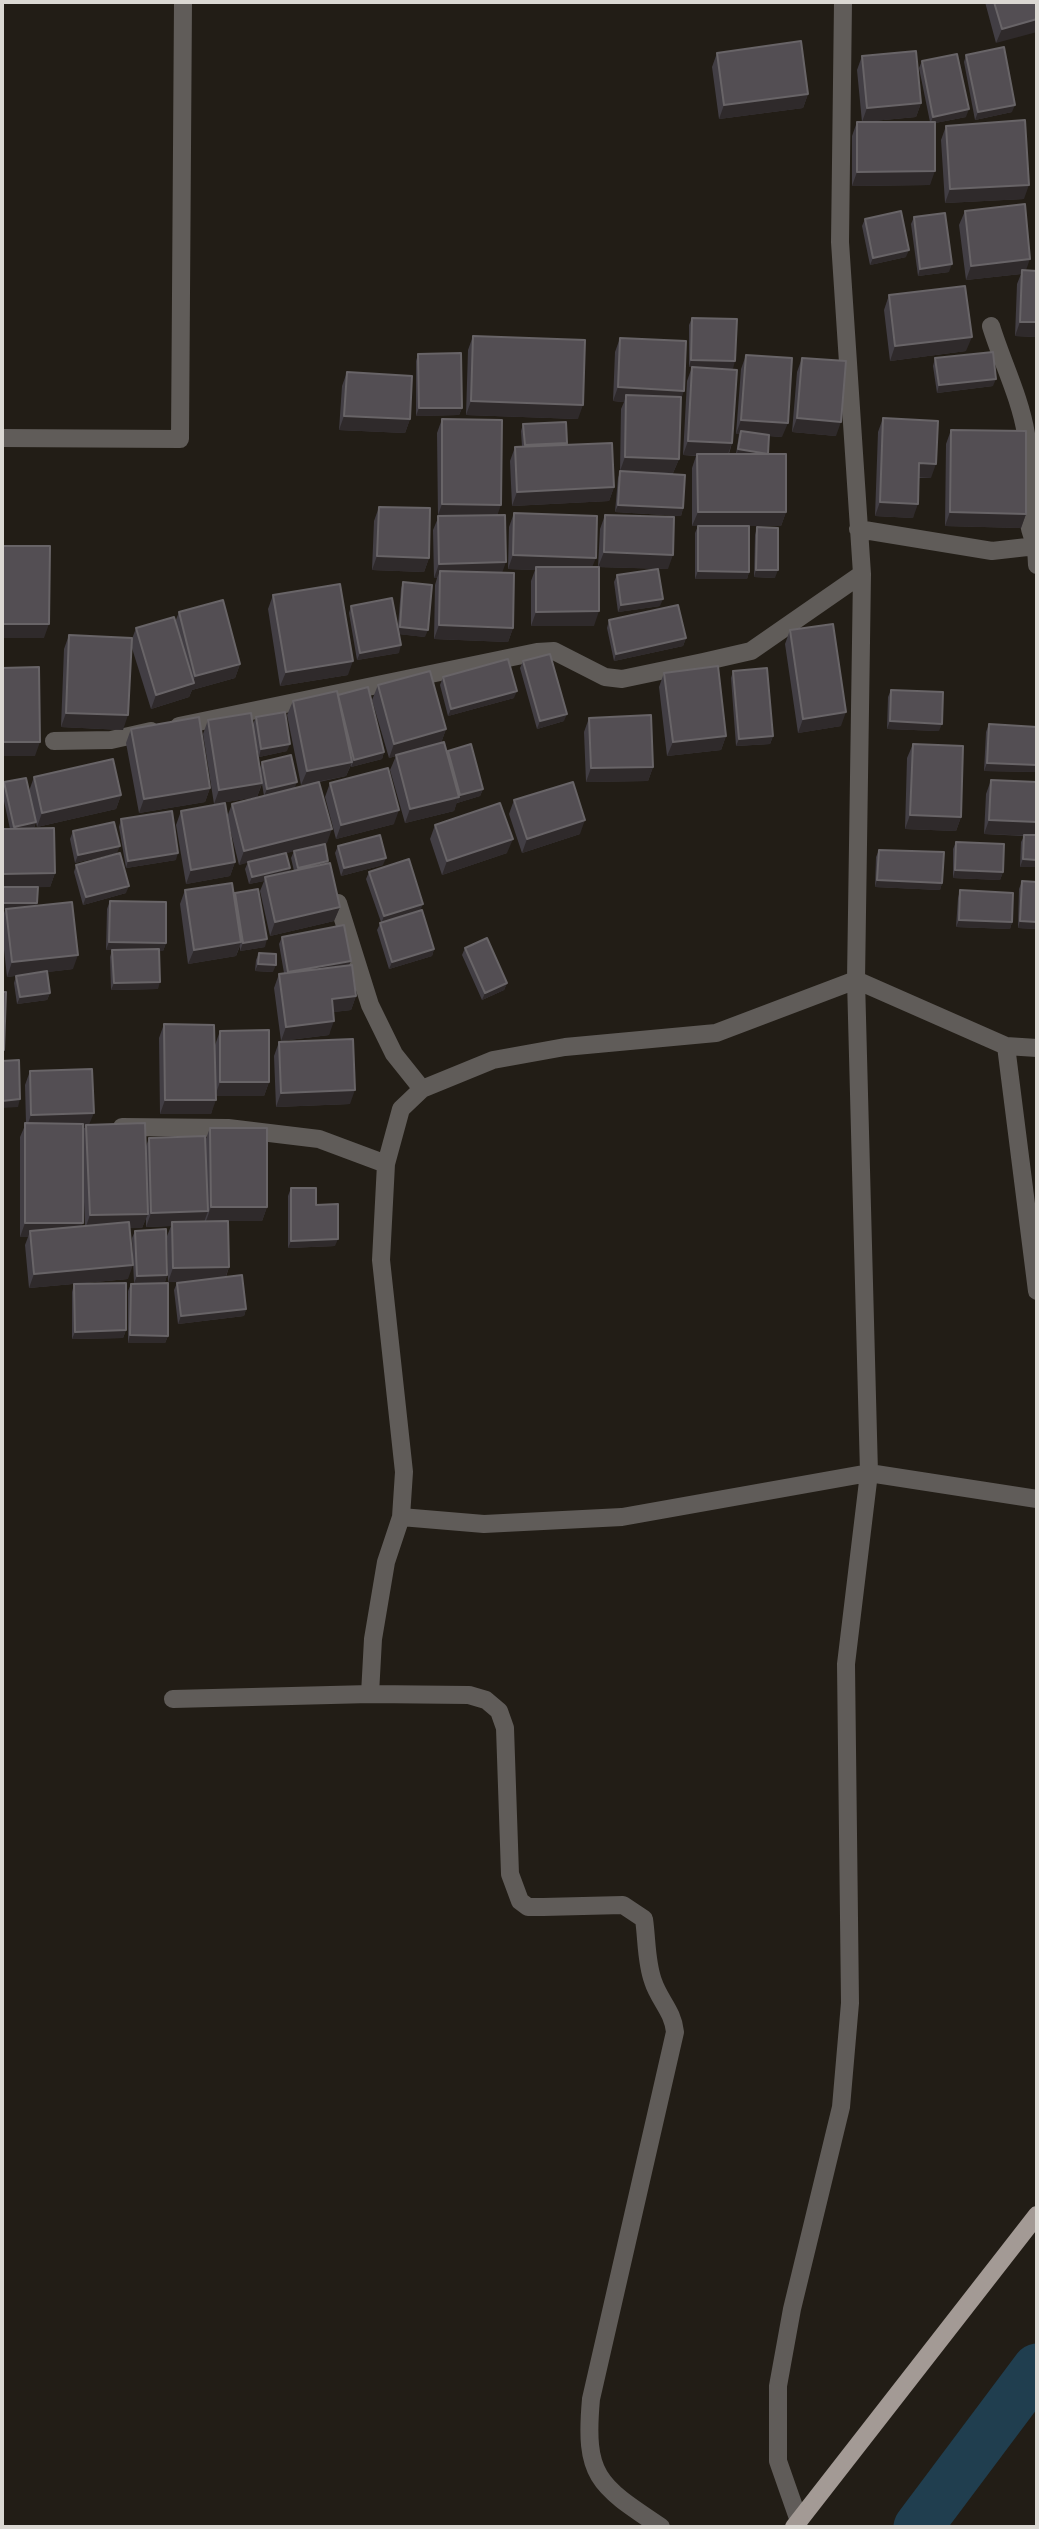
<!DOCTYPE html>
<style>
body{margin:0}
#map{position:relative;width:1039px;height:2529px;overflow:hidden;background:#221d16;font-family:"Nunito Sans",sans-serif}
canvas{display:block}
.frame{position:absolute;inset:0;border:4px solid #dbd8d3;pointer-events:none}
</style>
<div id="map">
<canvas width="1039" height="2529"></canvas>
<div class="frame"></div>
</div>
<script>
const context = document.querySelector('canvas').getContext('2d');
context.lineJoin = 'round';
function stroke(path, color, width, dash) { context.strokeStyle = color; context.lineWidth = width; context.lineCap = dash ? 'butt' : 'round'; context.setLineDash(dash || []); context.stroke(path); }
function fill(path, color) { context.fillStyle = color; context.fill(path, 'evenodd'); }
stroke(new Path2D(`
 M918,2527L1037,2368`), '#203e4f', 49);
stroke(new Path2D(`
 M991,326C1002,362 1020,397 1026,434C1033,475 1018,506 1036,546
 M2,438L180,439L183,2
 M858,529L992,551L1036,546L1037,565
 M179,726L537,652L554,651L605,677L622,679L703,662L751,651L862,574
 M54,741L111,740L151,731
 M338,903L370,1005L394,1054L422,1089
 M1006,1046L1037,1291
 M122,1127L228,1128L319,1139L386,1164
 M401,1517L484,1524L622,1517L869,1473L1037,1499
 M370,1694L373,1639L386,1562L401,1517L404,1472L381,1260L386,1164L401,1109L422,1089L493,1060L565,1047L716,1033L856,980L1006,1046L1037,1048
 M173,1699L370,1694L469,1695L486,1700L499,1711L505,1728L510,1874L520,1901L528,1907H543L623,1905L644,1919C647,1940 646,1962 653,1981C659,2000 673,2011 675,2032L591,2399C584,2477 598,2485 661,2527
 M799,2521L778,2461V2386L792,2309L841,2107L850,2003L846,1664L869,1473L856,980L862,574L840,242L843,2`), '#605c59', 18);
stroke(new Path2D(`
 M794,2527L1037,2215`), '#a39a95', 18);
fill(new Path2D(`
 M985,2H1037L996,43Z
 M717,53L808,94L803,108L719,119L712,67Z
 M966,55L1012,112L975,120L964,62Z
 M862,56L921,103L916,117L862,122L857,70Z
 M922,61L966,117L935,123L930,185L852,186V136L857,122H930L919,68Z
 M946,126L1024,199L945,203L941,140Z
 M965,211L1026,270L1037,337L1015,336L1017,284L1021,274L966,280L959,225Z
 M914,217L949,272L918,276L911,224Z
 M865,219L906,257L870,265L862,226Z
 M889,295L966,351L890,361L884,310Z
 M692,318L733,369L700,368L732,443L729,454H736L739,434H736L741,369L746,355L782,437L769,436L768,454L786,512L781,526H705L749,572L747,579H695V533L698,526H692V468L696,456L683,455L687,381L692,367H689V325Z
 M473,336L578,419L466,415L468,350Z
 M620,338L681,401L679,459L673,473L683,508L681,516L615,512L618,478L620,472L621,409L624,402L613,401L615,352Z
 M418,354L462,408L459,415L416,416V361Z
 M802,358L836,436L792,432L797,372Z
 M935,358L993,386L937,393L933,366Z
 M347,372L410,419L405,433L339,430L342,386Z
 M883,418L931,478H919L913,518L875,516L878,432Z
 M442,419L498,515L502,573L513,628L508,642L434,639L435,585L437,578H434L433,530L438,518L437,433Z
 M523,424L567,443V445L614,487L609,501L512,506L510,461L515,447H522L521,431Z
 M951,430L1026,514L1021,528L945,526L946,444Z
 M379,507L429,558L424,572L372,570L374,521Z
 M514,513L592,567L594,626H531V581L535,570L508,569L509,527Z
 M605,515L668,569L598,567L600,529Z
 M757,527L775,578L754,577L755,535Z
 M617,575L660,606L618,612L614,582Z
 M403,582L425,637L399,634V653L357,660L349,613L351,606L398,626L401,589Z
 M273,595L348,675L280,686L268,609Z
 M179,612L240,664L235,678L192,690L189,697L151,709L131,645L123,730L61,727L64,649L69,635L132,639L136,628L175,622Z
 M609,620L686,638L683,646L614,661L607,628Z
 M790,630L841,726L798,733L785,644Z
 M523,661L564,721L537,729L520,668Z
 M733,671L773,736L770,744L736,746L731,678Z
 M664,673L726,736L721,750L667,756L659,687Z
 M443,677L514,698L448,716L440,685Z
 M378,685L446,729L441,743L447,753L448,751L483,789L480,796L457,803V801L454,811L405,823L390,770L396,756L389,758L372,700Z
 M891,690L939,731L887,729L888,697Z
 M338,695L384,752L382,759L351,767V765L346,776L319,782L327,843L303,849L328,861L327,864L340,907L334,921L270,936L260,891L264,881L249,884L245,869L248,862L239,865L229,825L235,862L230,876L186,884L176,825L181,811L227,817L232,804L264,796L262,784L257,797L214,804L203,734L208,720L253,724L256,717L287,751L259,757L254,733L260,768L262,762L295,788L316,782L301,785L287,715L293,701ZM294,851L291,858L294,871L289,872L290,868L286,853Z
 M589,718L653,767L648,781L586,782L584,732Z
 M989,724L1037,727V772L984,771L986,732Z
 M131,729L210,788L205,802L139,813L126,743Z
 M913,744L961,817L956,831L905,829L907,758Z
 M34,777L121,795L116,809L37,827L29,791Z
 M991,780L1037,782V867H1020L1021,842L1024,836L984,834L986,794Z
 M4,782L36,822L34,828L55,873L50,887H32L36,906L73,969L47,972L50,993L47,1000L17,1004L14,983L16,976L29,974L7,977L2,931V920L5,910L10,829L2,792Z
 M330,783L394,824L336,839L325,797Z
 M514,800L580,834L522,853L509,814Z
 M121,819L176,860L126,868L119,827Z
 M435,825L507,853L442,875L430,839Z
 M73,831L117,853L75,863L70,839Z
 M956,842L1003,872L1000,880L953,878V849Z
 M338,846L383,865L341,876L335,853Z
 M879,850L942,883L940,890L875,887L876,857Z
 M76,865L126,893L83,905L74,872Z
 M369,872L421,910L434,949L432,956L389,969L377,930L381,922L366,879Z
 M1022,881L1037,882V929L1018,928L1019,889Z
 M185,890L234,896L235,893L265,947L240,951V946L236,956L188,964L180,904Z
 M960,890L1012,922L1010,929L956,927L958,898Z
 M110,901L166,943L163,951L159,950L158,989L111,990L110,957L112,950H121H106L107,909Z
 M282,937L349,966L356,996L351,1010L333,1012L329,1035L281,1041L274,988L279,974L284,973L279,944Z
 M465,948L507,983L504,990L482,1000L462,955Z
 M259,953L273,972L255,971L256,960Z
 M164,1024L215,1045L220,1031L269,1082L264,1096H216L211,1114H160L159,1038Z
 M279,1042L350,1104L276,1107L274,1056Z
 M30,1071L89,1125L145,1149L149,1138L205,1141L210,1128L267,1207L262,1221H228L229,1267L226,1277L246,1309L244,1316L178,1324L174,1290L177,1283L183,1282H168L167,1236L171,1226L146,1227V1218L142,1228H130L128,1279L29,1288L25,1245L28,1237H20V1137L26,1123L25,1085ZM83,1178L85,1226L81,1227Z
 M291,1188L335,1246L288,1248V1196Z
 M135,1231L167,1275L165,1282L134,1283L132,1238Z
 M74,1284L126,1330L123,1338L72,1339V1292Z
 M131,1284L168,1336L165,1343H128V1291Z`), '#423e44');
fill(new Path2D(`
 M1037,19V32L996,43L1002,29Z
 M808,94L803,108L719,119L724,105Z
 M921,103L916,117L862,122L867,108Z
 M1015,105L1012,112L975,120L978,112Z
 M969,109L966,117L930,124L933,117Z
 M935,171L930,185L852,186L857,172Z
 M1029,185L1024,199L945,203L950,189Z
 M909,250L906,257L870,265L873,258Z
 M1030,259L1025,273L1022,270L1021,274L966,280L971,266Z
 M952,264L949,272L918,276L920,269Z
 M1020,322H1037V337L1015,336Z
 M972,337L966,351L890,361L895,346Z
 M691,360L735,361L733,369L689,367Z
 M996,379L993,386L937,393L939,385Z
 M618,387L684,391L679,405L626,395L624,402L613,401Z
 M471,401L583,405L578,419L466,415Z
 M419,408H462L459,415L416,416Z
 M344,416L410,419L405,433L339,430Z
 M797,418L841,422L836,436L792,432Z
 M741,420L788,423L782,437L740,434L741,431L739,434H736Z
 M688,441L732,443L727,457L683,455Z
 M567,443L565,451L522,452L525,445Z
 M738,449L768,454L736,457Z
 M625,457L679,459L673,473L620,471Z
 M919,463L936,464L931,478L914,477Z
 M614,487L609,501L512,506L517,492Z
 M880,502L918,504L913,518L875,516Z
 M442,504L501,505L496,519L437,518Z
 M618,505L683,508L681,516L615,512Z
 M698,512H786L781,526H692Z
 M950,512L1026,514L1021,528L945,526Z
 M604,552L673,555L668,569L598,567Z
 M513,555L596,558L590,572L536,567L535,570L508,569Z
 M377,556L429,558L424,572L372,570Z
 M506,562L501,576L440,571L437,578H434L439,564Z
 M756,570H778L775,578L754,577Z
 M698,571L749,572L747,579H695Z
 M663,599L660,606L618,612L621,605Z
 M599,611L594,626H531L536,612Z
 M2,624H49L44,638H2Z
 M439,625L513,628L508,642L434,639Z
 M400,627L428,630L425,637L397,634Z
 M686,638L683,646L614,661L616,654Z
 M401,645L399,653L357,660L360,653Z
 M353,661L348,675L280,686L286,672Z
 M240,664L235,678L192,690L189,697L151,709L156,695L193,684L195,676Z
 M517,691L514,698L448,716L451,709Z
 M846,712L841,726L798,733L803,719Z
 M66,713L128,715L123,730L61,727Z
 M567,714L564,721L537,729L540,721Z
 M890,721L942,724L939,731L887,729Z
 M446,729L441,743L389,758L394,744Z
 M726,736L721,750L667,756L673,742Z
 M773,736L770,744L736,746L739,739Z
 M2,742H40L35,756H2Z
 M290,744L287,751L259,757L261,749Z
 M384,752L382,759L351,767L354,760Z
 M352,762L346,776L301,785L307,771Z
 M987,763L1037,765V772L984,771Z
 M653,767L648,781L586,782L591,768Z
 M297,782L294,790L264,796L267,789Z
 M262,783L257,797L214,804L219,790Z
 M210,788L205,802L139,813L144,799Z
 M483,789L480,796L457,803L460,795Z
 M121,795L116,809L37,827L42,813Z
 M459,797L454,811L405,823L410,809Z
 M399,810L394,824L336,839L341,825Z
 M910,815L961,817L956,831L905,829Z
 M585,820L580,834L522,853L527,839Z
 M989,820L1037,822V836L984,834Z
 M36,822L33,830L12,834L14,827Z
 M332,829L327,843L239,865L244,851Z
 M513,839L507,853L442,875L447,861Z
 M120,846L117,853L75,863L78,855Z
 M178,853L176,860L126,868L128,861Z
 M386,858L383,865L341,876L344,868Z
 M1023,859L1037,860V867H1020Z
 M328,861L326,868L295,875L298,868Z
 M235,862L230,876L186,884L191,870Z
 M290,868L288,875L265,877L264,881L249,884L252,877Z
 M955,870L1003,872L1000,880L953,878Z
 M55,873L50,887L2,888V874Z
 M877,880L942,883L940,890L875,887Z
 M129,886L126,893L83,905L86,897Z
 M2,903H37L35,911L2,910Z
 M423,904L420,911L381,924L384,916Z
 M340,907L334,921L270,936L275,922Z
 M959,920L1012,922L1010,929L956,927Z
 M1020,921L1037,922V929L1018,928Z
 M267,939L265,947L240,951L243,943Z
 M109,942L166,943L163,951L106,950Z
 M241,942L236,956L188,964L194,950Z
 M434,949L432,956L389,969L392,962Z
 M78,955L73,969L7,977L12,962Z
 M351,961L348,968L288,972Z
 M258,964L276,965L273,972L255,971Z
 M160,982L158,989L111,990L114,983Z
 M507,983L504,990L482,1000L485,993Z
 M50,993L47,1000L17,1004L20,997Z
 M356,996L351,1010L327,1013L332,999Z
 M334,1021L329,1035L281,1041L286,1027Z
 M220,1082H269L264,1096H215Z
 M355,1090L350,1104L276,1107L281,1093Z
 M20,1099L18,1107L2,1108V1101Z
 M165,1100H216L211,1114H160Z
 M94,1113L88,1127L86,1125L85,1128L26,1129L31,1115Z
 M211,1207H267L262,1221H206Z
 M208,1211L203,1225L172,1222L171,1226L146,1227L151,1213Z
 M148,1214L142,1228L85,1229L90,1215Z
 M25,1223H83L78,1237L30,1231L28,1237H20Z
 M338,1239L335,1246L288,1248L291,1241Z
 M133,1265L128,1279L29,1288L34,1274Z
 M229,1267L224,1281L168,1282L173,1268Z
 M167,1275L165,1282L134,1283L137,1276Z
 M246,1309L244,1316L178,1324L181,1316Z
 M126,1330L123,1338L72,1339L75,1332Z
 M130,1335L168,1336L165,1343H128Z`), '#2f2a2b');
const building = new Path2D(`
 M994,2H1037V19L1002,29Z
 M801,41L808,94L724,105L717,53Z
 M1004,47L1015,105L978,112L966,55Z
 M916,51L921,103L867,108L862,56Z
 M957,54L969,109L933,117L922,61Z
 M1025,120L1029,185L950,189L946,126Z
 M857,122H935V171L857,172Z
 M1025,204L1030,259L971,266L965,211Z
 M901,211L909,250L873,258L865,219Z
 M945,213L952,264L920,269L914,217Z
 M1022,270L1037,271V322H1020Z
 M965,286L972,337L895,346L889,295Z
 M692,318L737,319L735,361L691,360Z
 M473,336L585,340L583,405L471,401Z
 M620,338L686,341L684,391L618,387Z
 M993,352L996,379L939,385L935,358Z
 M461,353L462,408H419L418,354Z
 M746,355L792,358L788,423L741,420Z
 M802,358L846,361L841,422L797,418Z
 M692,367L737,370L732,443L688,441Z
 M347,372L412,376L410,419L344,416Z
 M626,395L681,397L679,459L625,457Z
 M883,418L938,421L936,464L919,463L918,504L880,502Z
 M442,419L502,420L501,505L442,504Z
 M566,422L567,443L525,445L523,424Z
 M951,430L1026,431V514L950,512Z
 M741,431L769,435L768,454L738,449Z
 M612,443L614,487L517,492L515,447Z
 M697,454H786V512H698Z
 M620,471L685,475L683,508L618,505Z
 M379,507L430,508L429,558L377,556Z
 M514,513L597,516L596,558L513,555Z
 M505,515L506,562L439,564L438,516Z
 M605,515L674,517L673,555L604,552Z
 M698,526H749V572L698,571Z
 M757,527L778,528V570H756Z
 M2,546H50L49,624H2Z
 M536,567H599V611L536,612Z
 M658,569L663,599L621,605L617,575Z
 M440,571L514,573L513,628L439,625Z
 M403,582L432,585L428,630L400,627Z
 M340,584L353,661L286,672L273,595Z
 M392,598L401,645L360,653L351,606Z
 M223,600L240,664L195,676L179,612Z
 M678,605L686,638L616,654L609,620Z
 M174,617L194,683L156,695L136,628Z
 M833,624L846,712L803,719L790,630Z
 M69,635L132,638L128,715L66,713Z
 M550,654L567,714L540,721L523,661Z
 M508,659L517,691L451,709L443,677Z
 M718,666L726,736L673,742L664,673Z
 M39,667L40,742H2V668Z
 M767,668L773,736L739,739L733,671Z
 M430,671L446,729L394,744L378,685Z
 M368,687L384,752L354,760L338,695Z
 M891,690L943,692L942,724L890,721Z
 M337,691L352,762L307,771L293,701Z
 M285,712L290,744L261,749L256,717Z
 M251,713L262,783L219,790L208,720Z
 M651,715L653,767L591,768L589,718Z
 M199,717L210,788L144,799L131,729Z
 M989,724L1037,727V765L987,763Z
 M444,742L459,797L410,809L396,755Z
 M471,744L483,789L460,795L448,751Z
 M913,744L963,746L961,817L910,815Z
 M291,755L297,782L267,789L262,762Z
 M113,759L121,795L42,813L34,777Z
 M388,768L399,810L341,825L330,783Z
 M26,778L36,822L14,827L4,782Z
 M991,780L1037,782V822L989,820Z
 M319,782L332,829L244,851L232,804Z
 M573,782L585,820L527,839L514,800Z
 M225,803L235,862L191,870L181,811Z
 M500,803L513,839L447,861L435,825Z
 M172,811L178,853L128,861L121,819Z
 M114,822L120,846L78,855L73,831Z
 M54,828L55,873L2,874V829Z
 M380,835L386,858L344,868L338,846Z
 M1024,835H1037V860L1023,859Z
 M956,842L1004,844L1003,872L955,870Z
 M325,844L328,861L298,868L294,851Z
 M879,850L944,852L942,883L877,880Z
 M120,853L129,886L86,897L76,865Z
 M286,853L290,868L252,877L248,862Z
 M409,859L423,904L384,916L369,872Z
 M330,863L340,907L275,922L265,877Z
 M1022,881L1037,882V922L1020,921Z
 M232,883L241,942L194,950L185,890Z
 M2,887H38L37,903H2Z
 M258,889L267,939L243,943L235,893Z
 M960,890L1013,893L1012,922L959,920Z
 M110,901L166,902V943L109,942Z
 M72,902L78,955L12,962L6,909Z
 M422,910L434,949L392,962L380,923Z
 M344,925L351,961L288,972L282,937Z
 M487,938L507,983L485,993L465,948Z
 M159,949L160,982L114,983L112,950Z
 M259,953L276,954V965L258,964Z
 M352,965L356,996L332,999L334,1021L286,1027L279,974Z
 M47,971L50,993L20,997L16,976Z
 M2,992H6L4,1050H2Z
 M164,1024L214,1025L216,1100H165Z
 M269,1030V1082H220V1031Z
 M353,1039L355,1090L281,1093L279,1042Z
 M19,1060L20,1099L2,1101V1061Z
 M92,1069L94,1113L31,1115L30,1071Z
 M25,1123L83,1124V1223H25Z
 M145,1123L148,1214L90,1215L86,1125Z
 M210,1128H267V1207H211Z
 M205,1136L208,1211L151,1213L149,1138Z
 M291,1188H316V1205L338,1204V1239L291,1241Z
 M228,1221L229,1267L173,1268L172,1222Z
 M129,1222L133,1265L34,1274L30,1231Z
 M166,1229L167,1275L137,1276L135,1231Z
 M242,1275L246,1309L181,1316L177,1283Z
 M126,1283V1330L75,1332L74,1284Z
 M168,1283V1336L130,1335L131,1284Z`);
fill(building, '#534e53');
stroke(building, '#686467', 2);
</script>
